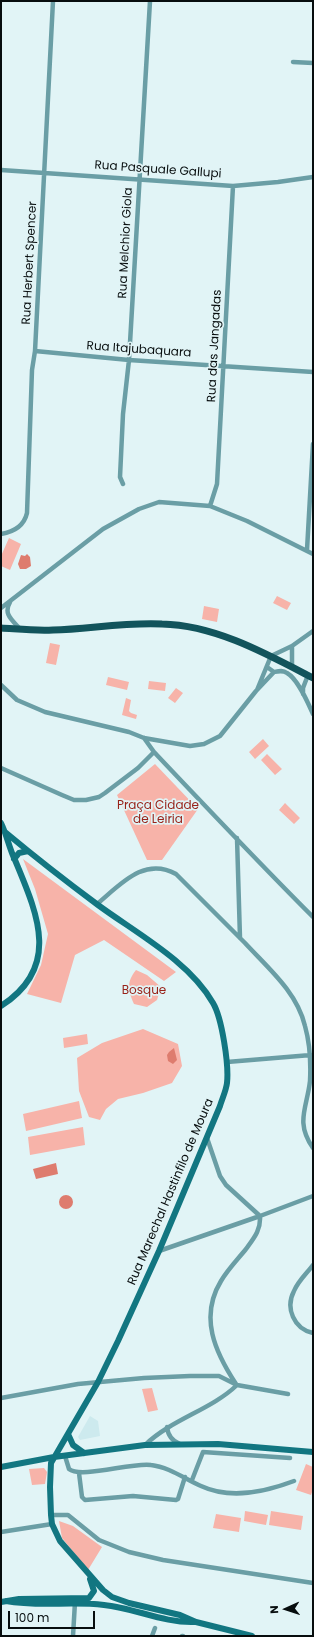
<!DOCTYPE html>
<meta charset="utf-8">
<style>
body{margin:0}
#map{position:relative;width:314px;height:1637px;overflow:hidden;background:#e1f4f6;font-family:Poppins,sans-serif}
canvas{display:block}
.frame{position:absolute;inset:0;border:2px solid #070d0e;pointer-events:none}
.north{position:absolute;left:266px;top:1589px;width:40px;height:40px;-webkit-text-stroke:3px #e1f4f6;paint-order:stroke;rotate:267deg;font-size:11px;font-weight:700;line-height:16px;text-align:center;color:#070d0e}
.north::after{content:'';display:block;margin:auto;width:14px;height:18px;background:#070d0e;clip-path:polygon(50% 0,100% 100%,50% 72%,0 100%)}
.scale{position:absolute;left:8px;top:1611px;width:87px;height:18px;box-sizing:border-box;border:2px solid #070d0e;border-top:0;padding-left:5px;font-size:12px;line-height:14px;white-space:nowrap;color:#070d0e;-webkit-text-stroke:3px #e1f4f6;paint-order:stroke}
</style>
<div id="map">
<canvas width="314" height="1637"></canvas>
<div class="frame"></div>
<div class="north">N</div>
<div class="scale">100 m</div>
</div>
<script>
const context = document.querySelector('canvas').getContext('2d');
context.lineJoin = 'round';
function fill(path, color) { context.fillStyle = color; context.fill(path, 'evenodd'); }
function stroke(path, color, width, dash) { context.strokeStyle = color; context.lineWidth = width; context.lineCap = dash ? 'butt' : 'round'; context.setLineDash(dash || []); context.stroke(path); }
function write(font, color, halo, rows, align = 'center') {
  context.font = font + ' Poppins,sans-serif'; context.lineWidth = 3.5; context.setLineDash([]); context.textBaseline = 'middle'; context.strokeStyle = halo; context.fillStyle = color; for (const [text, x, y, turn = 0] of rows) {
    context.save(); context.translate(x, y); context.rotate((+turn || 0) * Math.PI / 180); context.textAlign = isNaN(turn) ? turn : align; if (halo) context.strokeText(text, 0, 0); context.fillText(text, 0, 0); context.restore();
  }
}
fill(new Path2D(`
 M90,1416L98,1421L100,1436L80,1440L78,1437Z`), '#cdeaee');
fill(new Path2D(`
 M9,538L21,544L10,570L1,566V556Z
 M277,596L291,603L287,610L273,603Z
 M204,606L219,609L217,622L202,619Z
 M50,643L60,645L56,665L46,663Z
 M108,677L129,682L127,690L106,685Z
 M149,681L166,683L165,691L148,689Z
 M176,688L183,693L175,703L168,698Z
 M126,698L131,700L129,711L131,713L137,715L136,719L122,715Z
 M263,739L269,746L255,759L249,752Z
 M267,754L282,769L275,775L261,760Z
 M155,764L198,809L162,860H147L117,795Z
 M285,803L300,818L294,824L279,810Z
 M23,859L176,972L164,981L104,940L75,955L61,1003L27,994L41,965L48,934L35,889Z
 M136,970L147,975L161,987L157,1000L147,1007L134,1004C128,990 126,983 136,970Z
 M143,1029L178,1044L182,1066L172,1083L143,1093L118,1099L106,1109L100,1120L89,1117L79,1091L77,1058L102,1043Z
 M87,1034L88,1044L64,1048L63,1038Z
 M79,1101L82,1118L26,1131L23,1114Z
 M83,1127L85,1145L30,1155L28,1137Z
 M152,1388L158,1410L148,1412L142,1389Z
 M306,1464L313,1467V1489L311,1495L296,1490Z
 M44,1468L47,1472L45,1484L32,1485L29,1469Z
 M245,1511L268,1515L266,1525L244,1521Z
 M271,1511L303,1516L301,1530L269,1525Z
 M216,1514L241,1518L239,1532L213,1528Z
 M59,1521L73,1526L102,1547L88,1570L62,1538Z`), '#f7b3a9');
fill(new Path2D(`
 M27,554L30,557L31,566L26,569H20L18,564L21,555L25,556Z
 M174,1048L177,1060L173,1064L168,1061L167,1055L169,1052Z
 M56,1163L58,1174L36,1179L33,1169Z
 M59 1202a7 7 0 1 1 14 0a7 7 0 1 1-14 0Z`), '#de7c6e');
stroke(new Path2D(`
 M293,62L313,63
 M1,170L233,186L278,182L313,177
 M35,351L129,360L313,372
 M123,484L120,477L123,414L129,360L150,1
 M210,506L217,484L233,186
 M1,534C13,532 24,526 27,513L32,370L35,351L53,1
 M307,550L313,444
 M10,602C3,614 12,620 20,629
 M1,608L103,529L139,509L159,502L210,506L247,521L313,554
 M267,667L274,672C279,671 283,670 287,673C298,679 308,703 313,714
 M292,667V646
 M1,685L17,700L45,712L129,732L144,738L190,746L204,744L220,736L256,691L274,672
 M257,690L271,656L292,646L313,631
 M303,694V688L308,675
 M144,738L154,752C207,808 259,863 313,917
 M1,768L62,795L74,800H86L99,797L105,793L138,768L154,752
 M237,838L240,938
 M97,904C120,885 144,856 176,874C199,897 222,920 245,943C268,968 297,992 305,1026C310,1044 311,1062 310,1081C307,1108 295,1122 313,1148
 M227,1062L311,1055
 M207,1138L220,1176L226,1185L260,1216C261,1230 254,1238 246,1249C238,1259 228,1269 221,1281C199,1317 215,1352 236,1384
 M159,1251L260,1216L313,1196
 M313,1265C307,1273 298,1281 294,1291C285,1308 294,1329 313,1333
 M1,1398L78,1384L144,1378L190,1376H219L237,1385L288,1394
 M167,1427C168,1436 172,1441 180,1444
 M145,1445C172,1419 211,1410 237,1385
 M65,1456L69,1469C81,1479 132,1462 151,1465C169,1467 185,1479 201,1486C231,1500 265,1492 294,1481
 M79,1473L82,1497L85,1500L133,1496L176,1500L178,1499L185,1477
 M192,1480L203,1452L290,1458
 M51,1515H68L99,1540L129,1552L163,1560L313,1583
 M1,1532L52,1524
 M73,1636L75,1602
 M152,1636L155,1628
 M182,1636H183`), '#6a9ea5', 4.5);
stroke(new Path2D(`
 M1,823C7,835 9,848 15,860C37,913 62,967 1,1006
 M5,832C35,857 67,882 98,905C136,933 189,961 213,1003C222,1018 229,1065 227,1083C226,1091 222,1099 220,1106L159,1251L118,1341L98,1382L51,1463L50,1487L51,1515L52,1524L60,1541L103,1590L112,1597L129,1603L180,1615L196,1622L252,1636
 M14,859L19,853L28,851
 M68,1434L73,1445L84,1453
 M1,1467L54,1457L145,1445L218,1444L313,1452
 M6,1601C38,1607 71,1601 104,1605C134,1608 164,1623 194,1622
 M1,1602L19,1599L89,1598L94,1591L90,1579`), '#127681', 6);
stroke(new Path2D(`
 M1,628C18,629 35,631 53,630C89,629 125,622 162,624C215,625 267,654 313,678`), '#12545c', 7);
write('12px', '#070d0e', '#e1f4f6', [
 ["Rua Pasquale Gallupi",158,170,4],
 ["Rua Melchior Giola",126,243,-87],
 ["Rua Herbert Spencer",30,263,-87],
 ["Rua das Jangadas",215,346,-87],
 ["Rua Itajubaquara",139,350,4],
 ["Rua Marechal Hastinfilo de Moura",171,1192,-67]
]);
write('12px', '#98231a', '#e1f4f6', [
 ["Praça Cidade",158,806],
 ["de Leiria",158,820],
 ["Bosque",144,991]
]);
</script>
